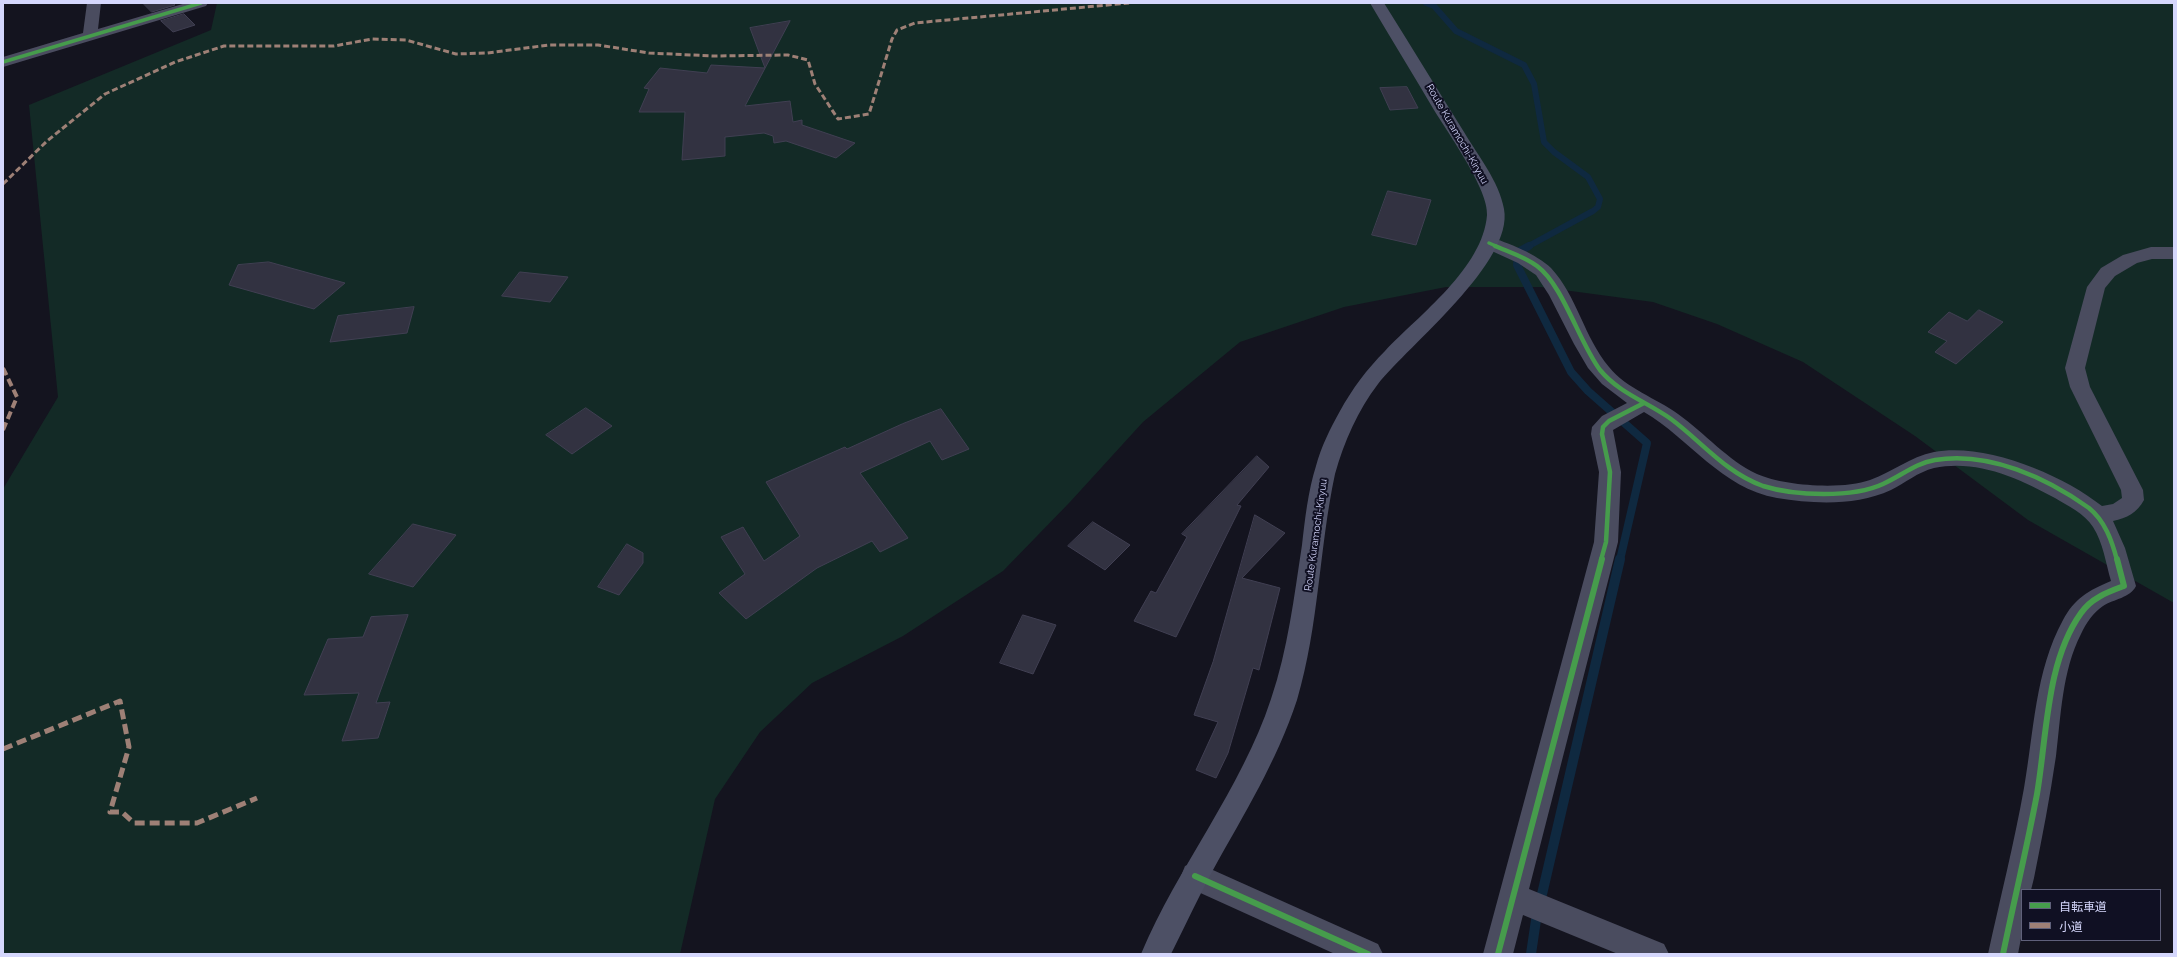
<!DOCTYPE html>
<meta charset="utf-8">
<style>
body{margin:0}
#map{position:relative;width:2177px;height:957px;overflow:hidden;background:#14141f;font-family:Raleway,"Noto Sans JP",sans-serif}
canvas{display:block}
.frame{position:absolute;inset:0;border:4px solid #d5d7fc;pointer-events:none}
.legend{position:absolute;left:2021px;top:889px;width:140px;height:52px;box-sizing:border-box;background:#101023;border:1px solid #5f607a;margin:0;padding:5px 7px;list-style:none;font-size:12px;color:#d5d7fc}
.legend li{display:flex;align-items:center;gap:8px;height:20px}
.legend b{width:20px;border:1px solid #5f607a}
</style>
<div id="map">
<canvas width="2177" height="957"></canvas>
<div class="frame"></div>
<ul class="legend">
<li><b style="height:5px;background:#469c4c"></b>自転車道</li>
<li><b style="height:5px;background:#9e8076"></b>小道</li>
</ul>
</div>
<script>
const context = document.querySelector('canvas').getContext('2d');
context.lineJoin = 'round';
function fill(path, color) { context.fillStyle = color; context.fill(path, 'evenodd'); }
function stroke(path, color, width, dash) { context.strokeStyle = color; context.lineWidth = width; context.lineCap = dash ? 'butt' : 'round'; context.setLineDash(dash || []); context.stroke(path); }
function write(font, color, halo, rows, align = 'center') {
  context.font = font + ' Raleway,sans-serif'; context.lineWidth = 4; context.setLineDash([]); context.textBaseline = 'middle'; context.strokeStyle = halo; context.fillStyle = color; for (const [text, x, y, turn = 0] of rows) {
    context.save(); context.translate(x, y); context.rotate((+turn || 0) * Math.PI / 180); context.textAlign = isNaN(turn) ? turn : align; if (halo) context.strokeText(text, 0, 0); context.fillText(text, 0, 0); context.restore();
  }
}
fill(new Path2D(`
 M217,3H2174V603L2028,520L1915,436L1803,362L1717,324L1653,302L1541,287H1446L1344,307L1240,342L1143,422L1070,502L1003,571L903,636L812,683L760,732L715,799L680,954H3V489L58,397L29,105L211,30Z`), '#132a26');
stroke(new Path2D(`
 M1426,3L1434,6L1456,31L1524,65L1534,84L1544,142L1554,152L1588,177L1600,199L1598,207L1593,211L1527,247`), '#0f2940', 6);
stroke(new Path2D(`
 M1529,246L1518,252L1517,265L1571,372L1588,391L1647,443L1620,560`), '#0f2940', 8);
stroke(new Path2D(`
 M1531,954L1536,920L1620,559`), '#0f2940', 10);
const building = new Path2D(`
 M143,3H173L175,5L152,12Z
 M184,14L195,25L173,32L161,21Z
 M790,21L745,106L790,101L793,122L802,120V125L855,143L836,158L786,141L774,143L773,136L764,133L725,137V156L682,160L685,112H639L649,89L644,88L660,68L707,73L711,65L765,68L750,28Z
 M1407,87L1418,108L1390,110L1380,88Z
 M1388,191L1431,200L1416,245L1372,235Z
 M269,262L345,283L314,309L229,285L238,265Z
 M520,272L568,277L550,302L502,296Z
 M414,307L407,333L330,342L338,316Z
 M1979,310L2003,322L1956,364L1935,352L1947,341L1928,332L1949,312L1967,321Z
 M586,408L612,426L572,454L546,435Z
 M941,409L969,449L942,460L930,441L860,473L908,538L880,552L872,541L817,568L746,619L719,593L745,574L721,537L743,527L764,561L800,536L766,482L845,447L847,449L902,424Z
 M1257,456L1269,467L1237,505L1241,506L1176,637L1134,621L1151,591L1156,593L1187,537L1182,534Z
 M1255,515L1285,533L1242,578L1280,588L1259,670L1253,668L1228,753L1216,778L1196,770L1218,722L1194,715L1213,662Z
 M1093,522L1130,545L1105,570L1068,546Z
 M413,524L456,535L413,587L369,574Z
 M627,544L643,553V563L619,595L598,587Z
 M408,615L376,703L390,702L378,738L342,741L359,693L304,695L328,639L363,637L371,617Z
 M1023,615L1056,625L1033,674L1000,663Z`);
fill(building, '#323241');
stroke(building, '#403f52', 1);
fill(new Path2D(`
 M87,3H101L98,29L186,3H208L206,6L3,67V57L83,33Z
 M1489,237C1507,242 1538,255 1551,268C1577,296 1584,337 1609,367C1627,389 1656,398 1678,414C1705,433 1727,460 1757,474C1784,486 1842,490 1870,480C1892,472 1910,457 1934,452C1984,442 2062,474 2102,506L2113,504L2122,498L2121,490L2070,387L2065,368L2087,287L2101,268L2123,255L2151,247H2174V259H2152L2137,263L2115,276L2105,288L2085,368L2090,387L2143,490L2144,500C2137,513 2127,518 2113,521L2125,548L2136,586C2130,598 2114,599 2103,606C2093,613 2086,623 2081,634C2062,671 2061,716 2056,756C2050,797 2042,838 2034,878L2031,890H2022V933L2018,954H1988C2000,899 2014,844 2024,788C2034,732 2035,671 2063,620C2074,599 2089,590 2111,581C2106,564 2103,542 2093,527C2084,513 2068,506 2055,498C2018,478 1977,459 1934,468C1918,472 1905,483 1891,490C1856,506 1814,504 1777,498C1721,488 1690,439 1644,412L1613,430L1621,472L1618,542L1529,889L1664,944L1669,954H1618L1523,915L1513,954H1483L1594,542L1599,472L1591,434L1592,427L1602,416L1627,403L1602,384L1588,368L1574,344L1549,295L1536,275L1518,263L1483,247L1480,243L1483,239Z
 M1195,862L1378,944L1383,954H1335L1185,886L1181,876L1185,866Z`), '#4a4c5f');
fill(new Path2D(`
 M1370,3H1384C1411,46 1437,89 1464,132C1478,156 1499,181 1504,209C1514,262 1409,345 1378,384C1358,410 1344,442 1335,474C1319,549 1319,626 1297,700C1277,761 1244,814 1213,870C1198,898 1185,926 1171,954H1141C1178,866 1241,790 1271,699C1288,649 1294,597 1302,545C1305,519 1308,491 1316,466C1321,447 1330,429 1340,411C1352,389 1367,369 1385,351C1419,315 1483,268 1487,215C1489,190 1448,133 1434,110C1413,74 1391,39 1370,3Z`), '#4d5065');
stroke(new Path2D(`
 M3,184L47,141L105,94L175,62L224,46H334L372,39L406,40L456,54L487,53L549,45H598L649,53L713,56L788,55L808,60L815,84L838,119L869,114L892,39L897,30L915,23L1129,3`), '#9e8076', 3, [6, 3]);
stroke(new Path2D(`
 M3,368L17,397L3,430`), '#9e8076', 4, [8, 4]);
stroke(new Path2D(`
 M3,749L120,701L129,747L110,812H122L134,823H197L257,798`), '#9e8076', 5, [10, 5]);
stroke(new Path2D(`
 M3,62L201,3
 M1489,243L1498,247`), '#469c4c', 3.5);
stroke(new Path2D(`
 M1495,246C1509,252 1525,257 1537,266C1563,285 1579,342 1600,370C1619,393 1647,402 1671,419C1702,442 1726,473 1763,486C1795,496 1853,498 1883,484C1901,476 1916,463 1935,460C1989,451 2047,478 2089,508C2105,521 2112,541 2117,560
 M1601,560L1606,542L1610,472L1602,434L1603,427L1609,421L1644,403`), '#469c4c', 4.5);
stroke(new Path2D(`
 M1195,876L1368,954
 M1498,954L1602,559
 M2003,954C2014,901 2027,847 2037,794C2047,736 2046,662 2081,613C2091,598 2108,592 2124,586L2117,559`), '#469c4c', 6);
write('10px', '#d5d7fc', '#101023', [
 ["Route Kuramochi-Kiryuu",1457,134,60],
 ["Route Kuramochi-Kiryuu",1316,535,-82]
]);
</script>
